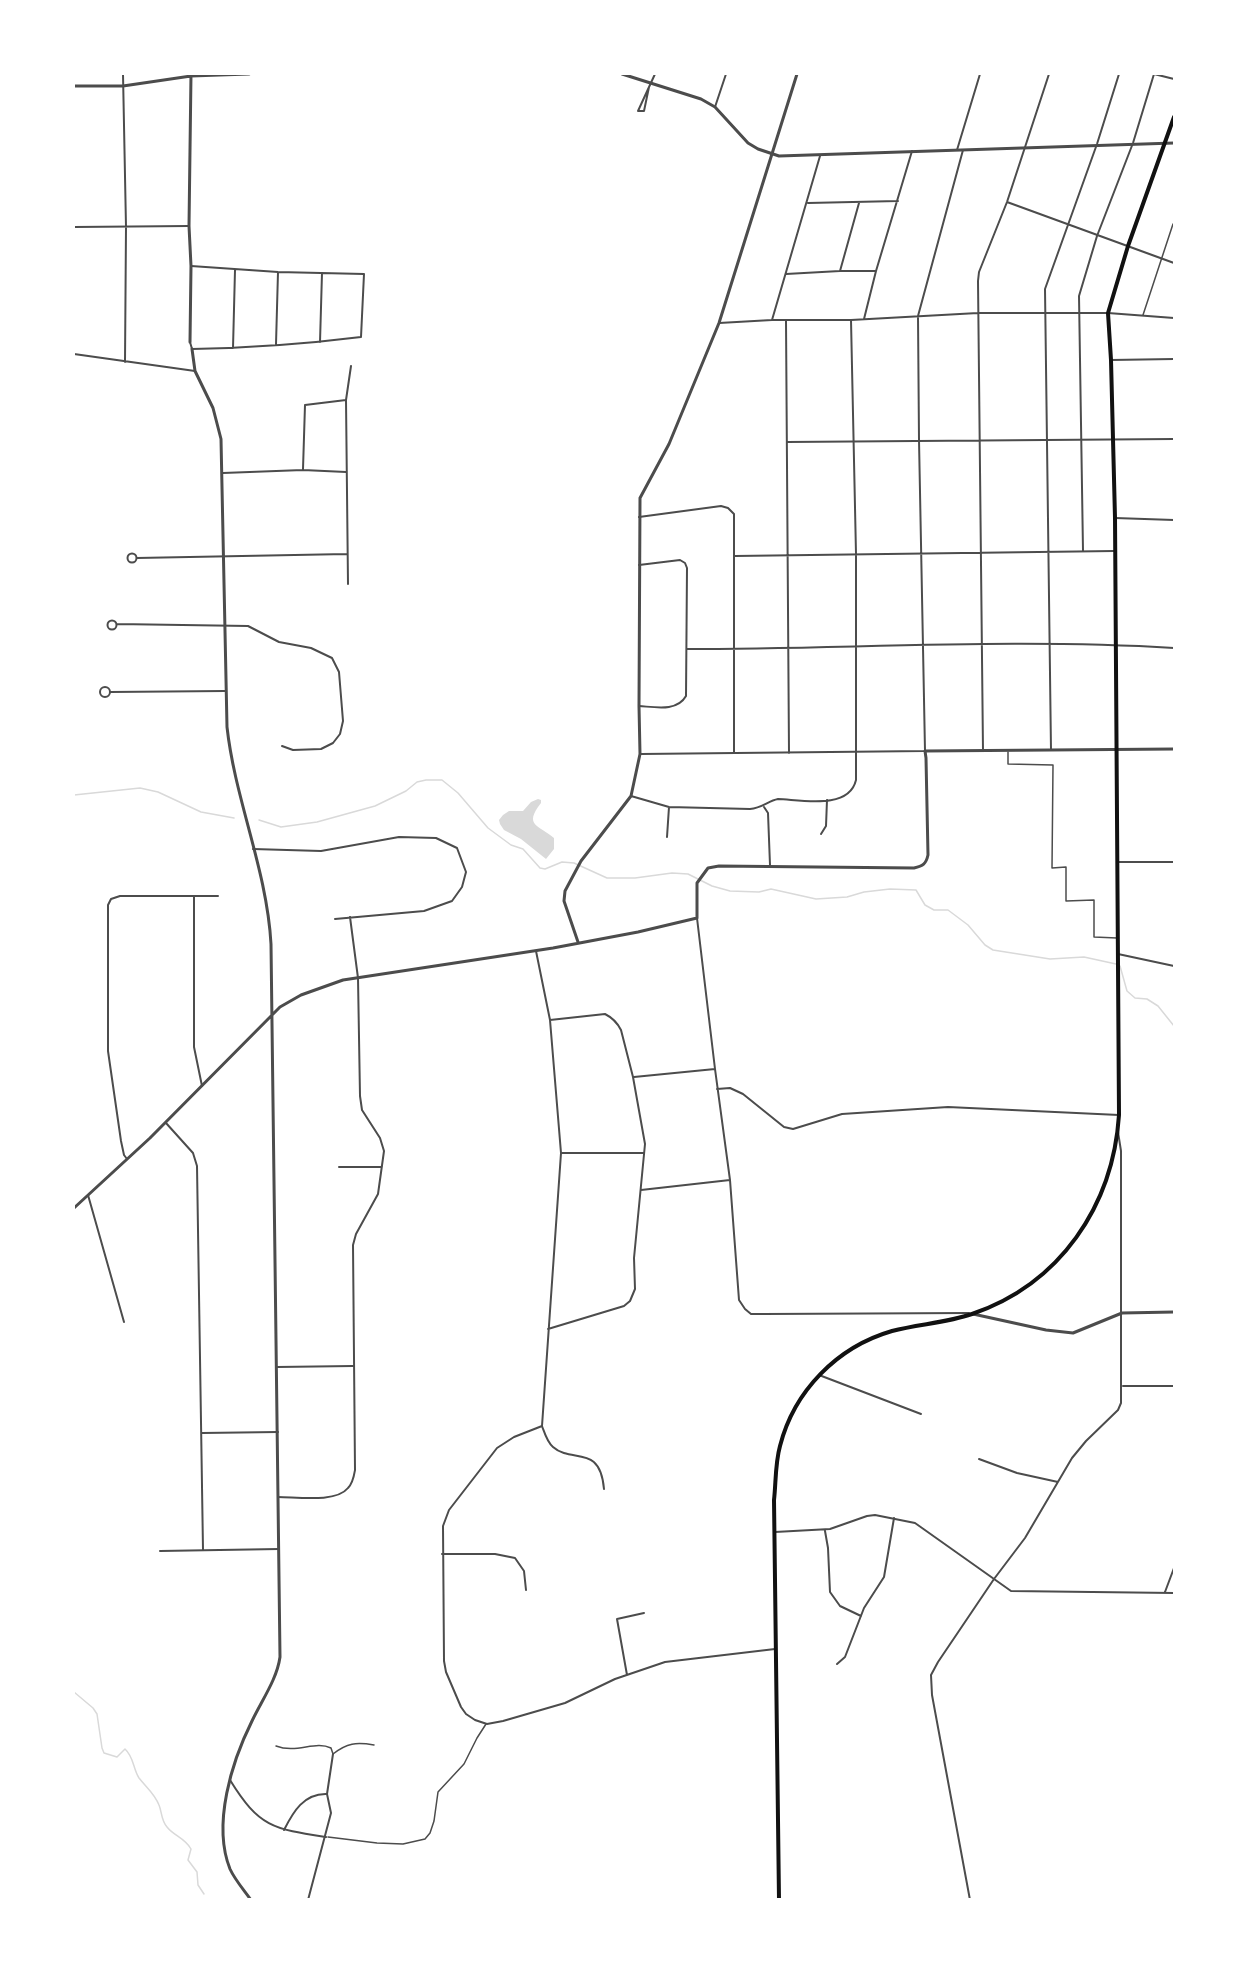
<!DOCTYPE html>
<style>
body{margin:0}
#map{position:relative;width:1248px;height:1973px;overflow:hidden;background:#fff;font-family:"Noto Sans",sans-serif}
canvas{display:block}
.frame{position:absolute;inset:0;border:75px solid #fff;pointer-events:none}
</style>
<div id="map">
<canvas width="1248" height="1973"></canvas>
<div class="frame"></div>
</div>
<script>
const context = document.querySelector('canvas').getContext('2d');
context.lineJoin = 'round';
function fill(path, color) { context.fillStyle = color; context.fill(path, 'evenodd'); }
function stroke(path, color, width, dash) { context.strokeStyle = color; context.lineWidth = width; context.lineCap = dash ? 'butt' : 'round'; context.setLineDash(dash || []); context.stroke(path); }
fill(new Path2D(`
 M538,799L541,800V803C523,826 539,825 554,838V849L546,859L521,839L504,830L500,824L499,820L503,815L509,811H523L531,802Z`), '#d9d9d9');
stroke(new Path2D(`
 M74,795L140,788L158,792L201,812L234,818
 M259,820L281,827L317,822L375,806L406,791L417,782L426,780H442L458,793L488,828L511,845L523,849L540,868L545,869L562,862L574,863L607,878H635L672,873L688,874L712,886L730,891L759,892L771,889L816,899L847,897L864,892L890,889L916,890L925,905L934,910H948L968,925L985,945L993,950L1050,959L1084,957L1116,964
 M1120,966L1127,991L1135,998L1147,999L1158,1006L1174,1026
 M74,1692L93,1708L97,1714L102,1748L104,1753L117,1757L125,1749C134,1757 133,1769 139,1778C146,1787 155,1794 159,1805C162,1812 161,1820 167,1827C174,1836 185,1838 191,1849L188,1860L197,1872L198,1885L204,1894`), '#d9d9d9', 1.5);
stroke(new Path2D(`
 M1143,315L1173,224
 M1008,752V764L1053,765L1052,868L1066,867V901L1094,900V937L1117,938
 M276,1746C297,1754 315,1740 331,1748L333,1754C347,1743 356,1742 374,1745
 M328,1837L377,1843L403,1844L425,1839L430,1833L434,1821L438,1792L464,1764L477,1738L486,1724`), '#4c4c4c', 1.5);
stroke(new Path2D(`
 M123,74L126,227L125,362
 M1154,74L1174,79
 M649,87L644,111H638L655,74
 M715,107L726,74
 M957,150L980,74
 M1007,202L1174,263
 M808,203L898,201
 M74,227L189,226
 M840,271L859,203
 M786,274L840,271H876
 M864,319L876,271L912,151
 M772,320L820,156
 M786,321L789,753
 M719,323L772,320H851L978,313H1108L1174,318
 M190,342L192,349C248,348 305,344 361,337L364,274L278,272L191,266
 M320,342L322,273
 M276,344L278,272
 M233,348L235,270
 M74,354L195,371
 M1111,360L1174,359
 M787,442L1174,439
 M303,469L305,405L346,400
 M223,473L303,470L346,472
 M639,517L721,506L728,508L734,514V753
 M1115,518L1174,520
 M1083,551L1079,296L1097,236L1133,143L1154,74
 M127.5 558a4.5 4.5 0 1 1 9 0a4.5 4.5 0 1 1-9 0Z
 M735,556L1114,551
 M137,558L347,554
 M348,584L346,400L351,366
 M107.5 625a4.5 4.5 0 1 1 9 0a4.5 4.5 0 1 1-9 0Z
 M117,624L248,626L279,642L311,648L332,658L339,672L343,721L340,734L333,743L321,749L293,750L282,746
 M687,649C849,649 1012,638 1174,648
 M100 692a5 5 0 1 1 10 0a5 5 0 1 1-10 0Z
 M110,692L225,691
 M639,706C655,707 677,712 686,696L687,568L685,563L680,560L639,565
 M1051,750L1045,289L1097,144L1119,74
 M983,751L978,281L979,272L1007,202L1049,74
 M641,754L925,751L919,440L918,316L963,150
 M631,796L669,807L750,809C762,808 768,801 778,799C802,800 849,810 856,780V554L851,320
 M764,807L768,813L770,865
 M821,834L826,826L827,800
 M667,837L669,807
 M253,849L321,851L399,837L436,838L457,848L466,872L462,887L452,901L424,911L335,919
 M1117,862H1174
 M194,896V1047L202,1086
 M697,918L715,1069L730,1180L739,1300L745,1309L751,1314H764L969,1313
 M536,951L550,1020L561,1153L542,1426L514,1437L497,1448L449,1510L443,1526L444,1661L446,1672L461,1707L466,1714L475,1720L487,1724L503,1721L565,1703L615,1679L665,1662L775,1649
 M1118,954L1174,966
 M634,1077L715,1069
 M717,1089L730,1088L743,1094L784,1127L793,1129L842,1114L948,1107L1119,1115
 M166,1123L193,1153L197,1166L203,1550
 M562,1153H643
 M127,1159L124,1155L121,1141L108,1051V905L111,899L120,896H218
 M339,1167H382
 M641,1190L730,1180
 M88,1195L124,1322
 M548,1329L624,1306L630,1301L635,1289L634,1258L645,1144L633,1077L621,1030C617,1022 613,1018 605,1014L550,1020
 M277,1367L353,1366
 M819,1375L921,1414
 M1123,1386H1174
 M542,1426C545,1434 547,1442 553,1447C572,1464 600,1443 604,1489
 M202,1433L278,1432
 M979,1459L1017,1473L1058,1482
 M278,1497C297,1497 336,1503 348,1488C353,1483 354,1476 355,1470L353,1245L356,1234L378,1194L384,1151L380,1138L362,1110L360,1096L358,978L350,917
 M825,1531L828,1548L830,1592L840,1606L861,1616
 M775,1532L830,1529L867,1516L875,1515L915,1523L1011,1591L1174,1593
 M160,1551L279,1549
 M442,1554H495L515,1558L524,1571L526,1590
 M1165,1592L1174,1568
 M837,1664L845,1657L864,1608L884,1577L894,1518
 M627,1675L617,1619L644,1613
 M230,1780C259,1827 273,1829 326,1837
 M284,1830C293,1812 304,1793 327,1794L333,1754
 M308,1900L331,1813L327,1794
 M970,1900L932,1695L931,1675L938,1662L994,1579L1025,1538L1072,1458L1086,1441L1118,1410L1121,1403V1151L1118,1132`), '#4c4c4c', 2);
stroke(new Path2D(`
 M622,74L701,99L715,107L748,143L758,149L779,156L1174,143
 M74,86H123L191,76L249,74
 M190,342L191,266L189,226L191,74
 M192,349L195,371L213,408L221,439L227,727C235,800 267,870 271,944L280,1657C277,1679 262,1700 252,1721C232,1761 212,1824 230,1869C235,1880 244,1890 251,1900
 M578,942L564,901L565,891L581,861L631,796L640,754L639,706L640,498L669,444L719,323L797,74
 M74,1208L150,1138L280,1007L301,995L343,980L553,948L638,932L697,918V883L708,868L719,866L914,868C923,866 926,864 928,855L926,758L925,751L1174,749
 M973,1314L1046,1330L1073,1333L1122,1313L1174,1312`), '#4c4c4c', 3);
stroke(new Path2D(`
 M779,1900L774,1500C776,1483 775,1464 780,1446C794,1391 837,1347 892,1331C918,1324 946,1323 972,1314C1060,1284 1113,1206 1119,1115L1115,518L1111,360L1108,313L1128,246L1174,117`), '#111', 4);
</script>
